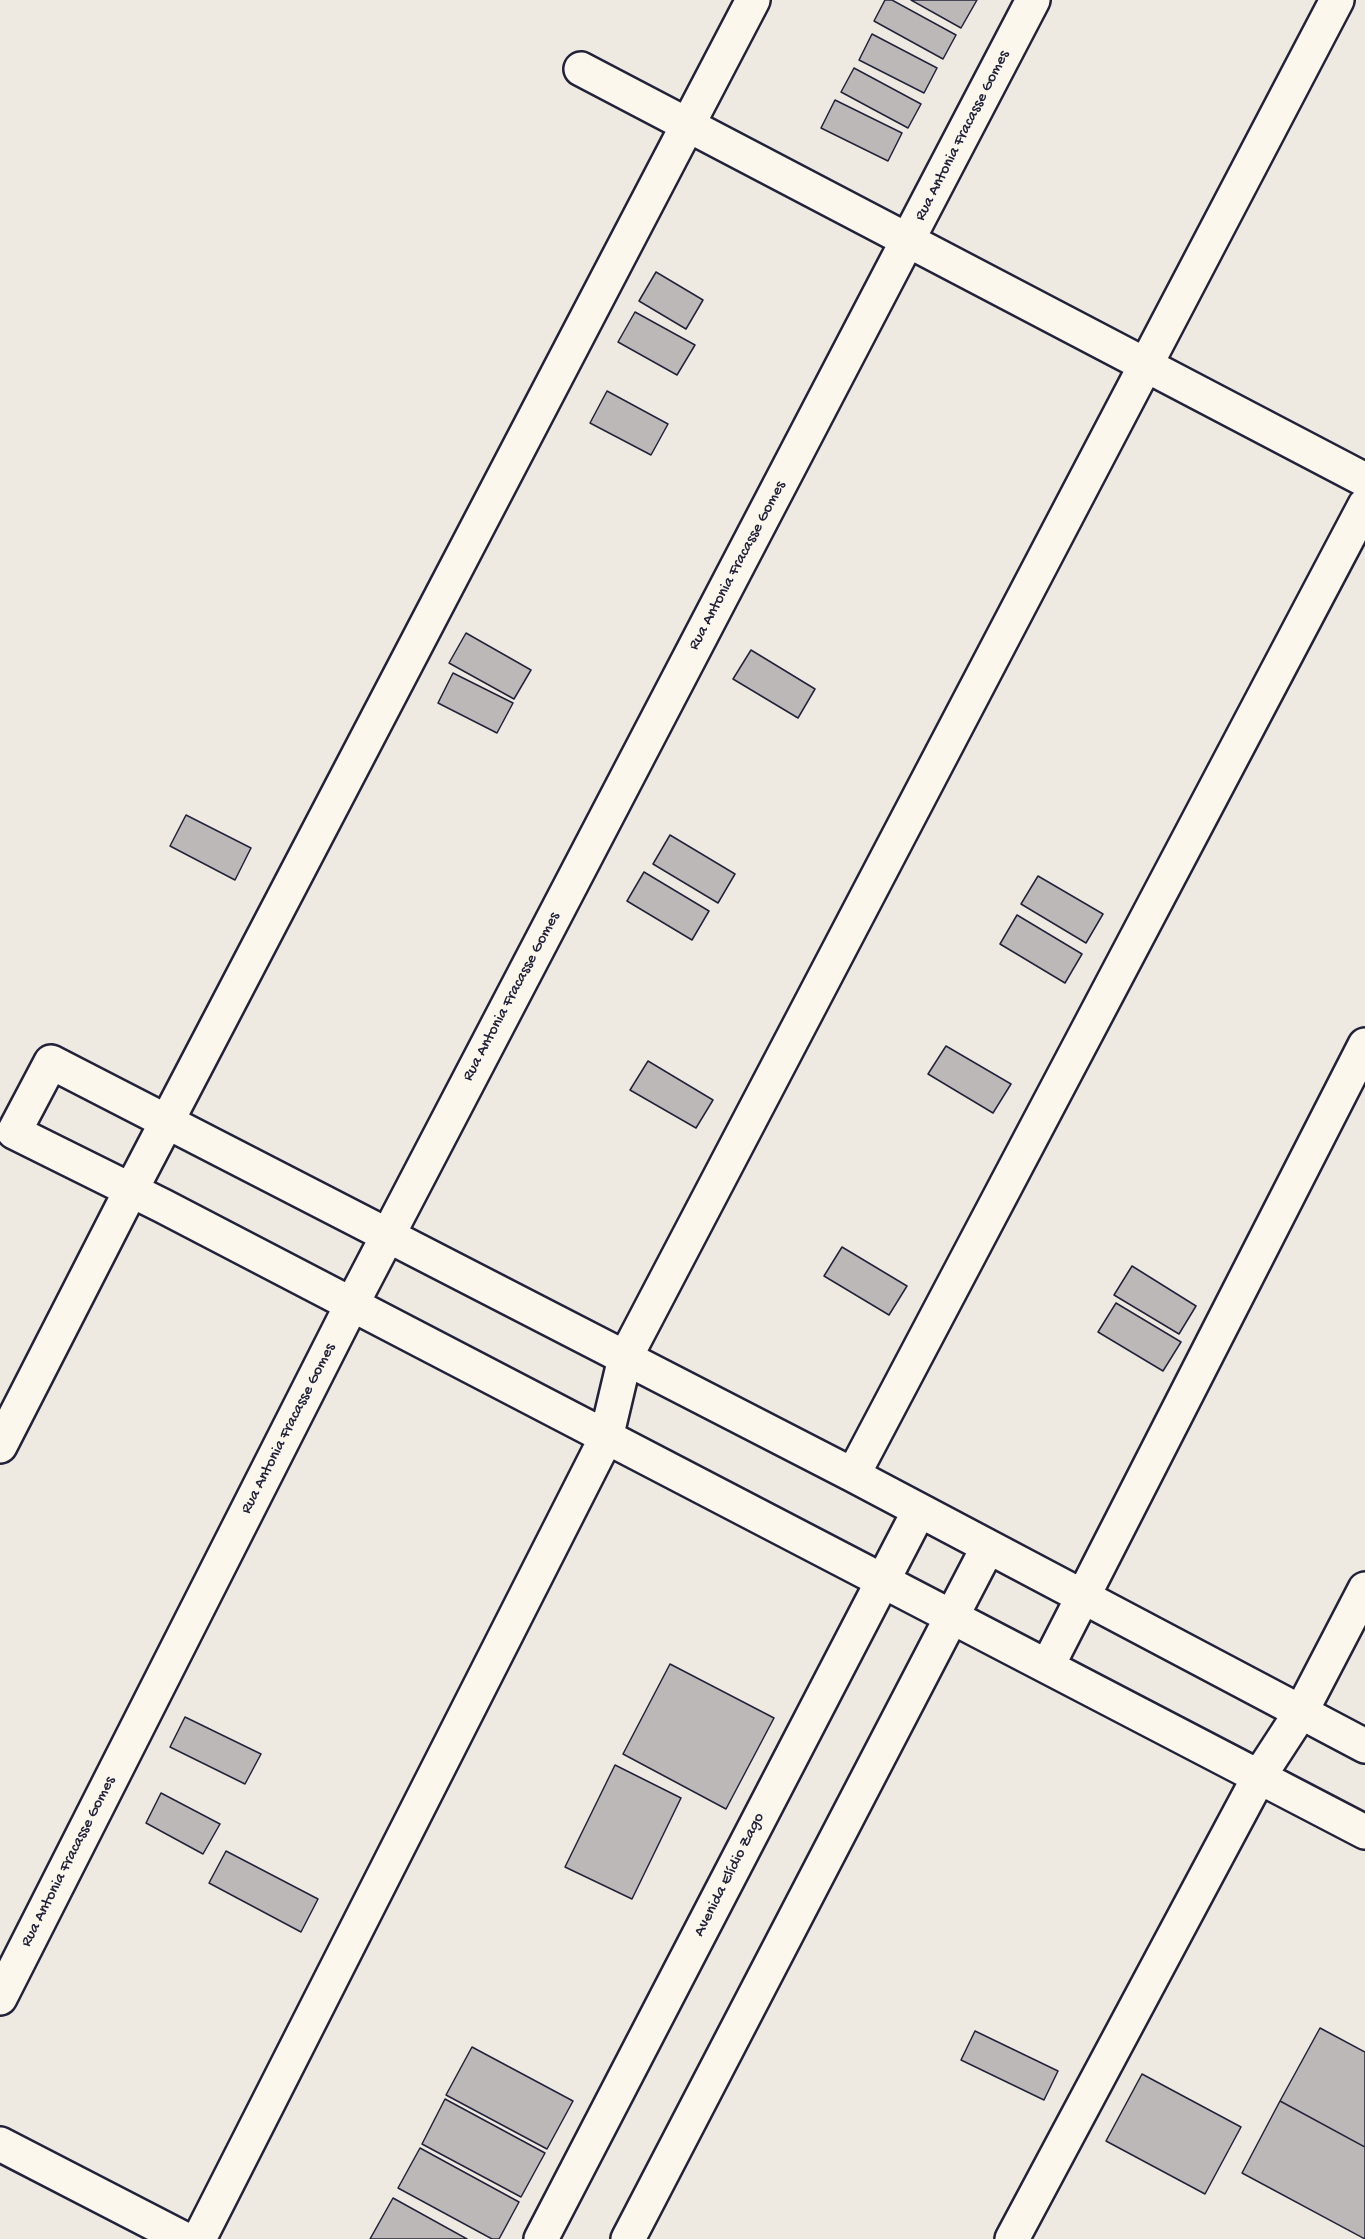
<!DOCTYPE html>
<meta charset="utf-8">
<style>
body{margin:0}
canvas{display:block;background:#eeeae2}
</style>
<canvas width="1365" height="2239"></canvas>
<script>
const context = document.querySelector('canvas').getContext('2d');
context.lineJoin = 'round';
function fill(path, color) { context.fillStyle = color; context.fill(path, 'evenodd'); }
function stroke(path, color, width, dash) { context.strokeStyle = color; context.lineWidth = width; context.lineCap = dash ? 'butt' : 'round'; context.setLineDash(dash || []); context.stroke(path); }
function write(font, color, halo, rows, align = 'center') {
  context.font = font + ' "Gochi Hand",sans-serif'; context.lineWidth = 4.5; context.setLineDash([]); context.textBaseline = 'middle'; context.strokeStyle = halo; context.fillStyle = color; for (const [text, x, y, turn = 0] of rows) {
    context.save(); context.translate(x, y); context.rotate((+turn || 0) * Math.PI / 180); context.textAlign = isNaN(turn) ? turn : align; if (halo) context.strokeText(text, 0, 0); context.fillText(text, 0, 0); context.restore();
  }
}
const building = new Path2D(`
 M885,0H892L956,35L943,59L874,21Z
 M911,0H977L961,28Z
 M872,34L937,68L924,93L859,60Z
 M854,68L921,104L908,128L841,92Z
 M835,100L902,133L888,161L821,128Z
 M656,272L703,300L686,329L639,301Z
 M635,312L695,345L677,375L618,342Z
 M607,391L668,424L651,455L590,423Z
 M466,633L531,670L514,699L449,663Z
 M751,650L815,689L798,718L733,679Z
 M453,673L513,703L497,733L438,703Z
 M186,815L251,848L235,880L170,846Z
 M670,835L735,874L718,903L653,864Z
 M644,872L709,911L692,940L627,901Z
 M1038,876L1103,914L1086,943L1021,904Z
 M1017,915L1082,954L1065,983L1000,944Z
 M946,1046L1011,1084L993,1113L928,1074Z
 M648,1061L713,1100L696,1128L630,1090Z
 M842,1247L907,1286L889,1315L824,1276Z
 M1132,1266L1196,1306L1179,1334L1114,1295Z
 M1116,1303L1181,1342L1163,1371L1098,1332Z
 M670,1664L774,1718L726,1809L623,1754Z
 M185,1717L261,1754L245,1784L170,1747Z
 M615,1765L681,1798L632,1899L565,1867Z
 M161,1793L220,1824L203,1854L146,1823Z
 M226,1851L318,1899L301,1932L209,1883Z
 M1320,2028L1365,2052V2147L1280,2101Z
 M975,2031L1058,2071L1044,2100L961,2060Z
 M472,2047L573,2101L547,2149L446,2095Z
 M1142,2074L1241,2127L1205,2194L1106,2141Z
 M445,2099L545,2153L521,2197L422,2144Z
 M1280,2101L1365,2147V2239L1242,2173Z
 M420,2148L519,2202L499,2239H492L398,2188Z
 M393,2198L467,2239H370Z`);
fill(building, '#bcb8b8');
stroke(building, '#22223b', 1.5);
const street = new Path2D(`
 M581,69L1365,480
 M0,1446L131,1190L753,0
 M853,1475L1365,505
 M1048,1665L1365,1045
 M1365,1746L853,1475L51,1062L14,1132L163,1206L1365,1832
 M0,1998L352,1304L1033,0
 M0,2144L184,2239
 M199,2239L606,1438L625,1358L1337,0
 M541,2239L919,1511
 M628,2239L988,1547
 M1012,2239L1260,1775L1301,1712L1365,1589`);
stroke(street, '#22223b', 38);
stroke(street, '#fbf7ec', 33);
write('16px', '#22223b', '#fbf7ec', [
 ["Rua Antonia Fracasse Gomes",963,136,-63],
 ["Rua Antonia Fracasse Gomes",738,566,-62],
 ["Rua Antonia Fracasse Gomes",512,997,-62],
 ["Rua Antonia Fracasse Gomes",289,1429,-63],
 ["Rua Antonia Fracasse Gomes",69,1862,-63],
 ["Avenida Elídio Zago",730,1875,-63]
]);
</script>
